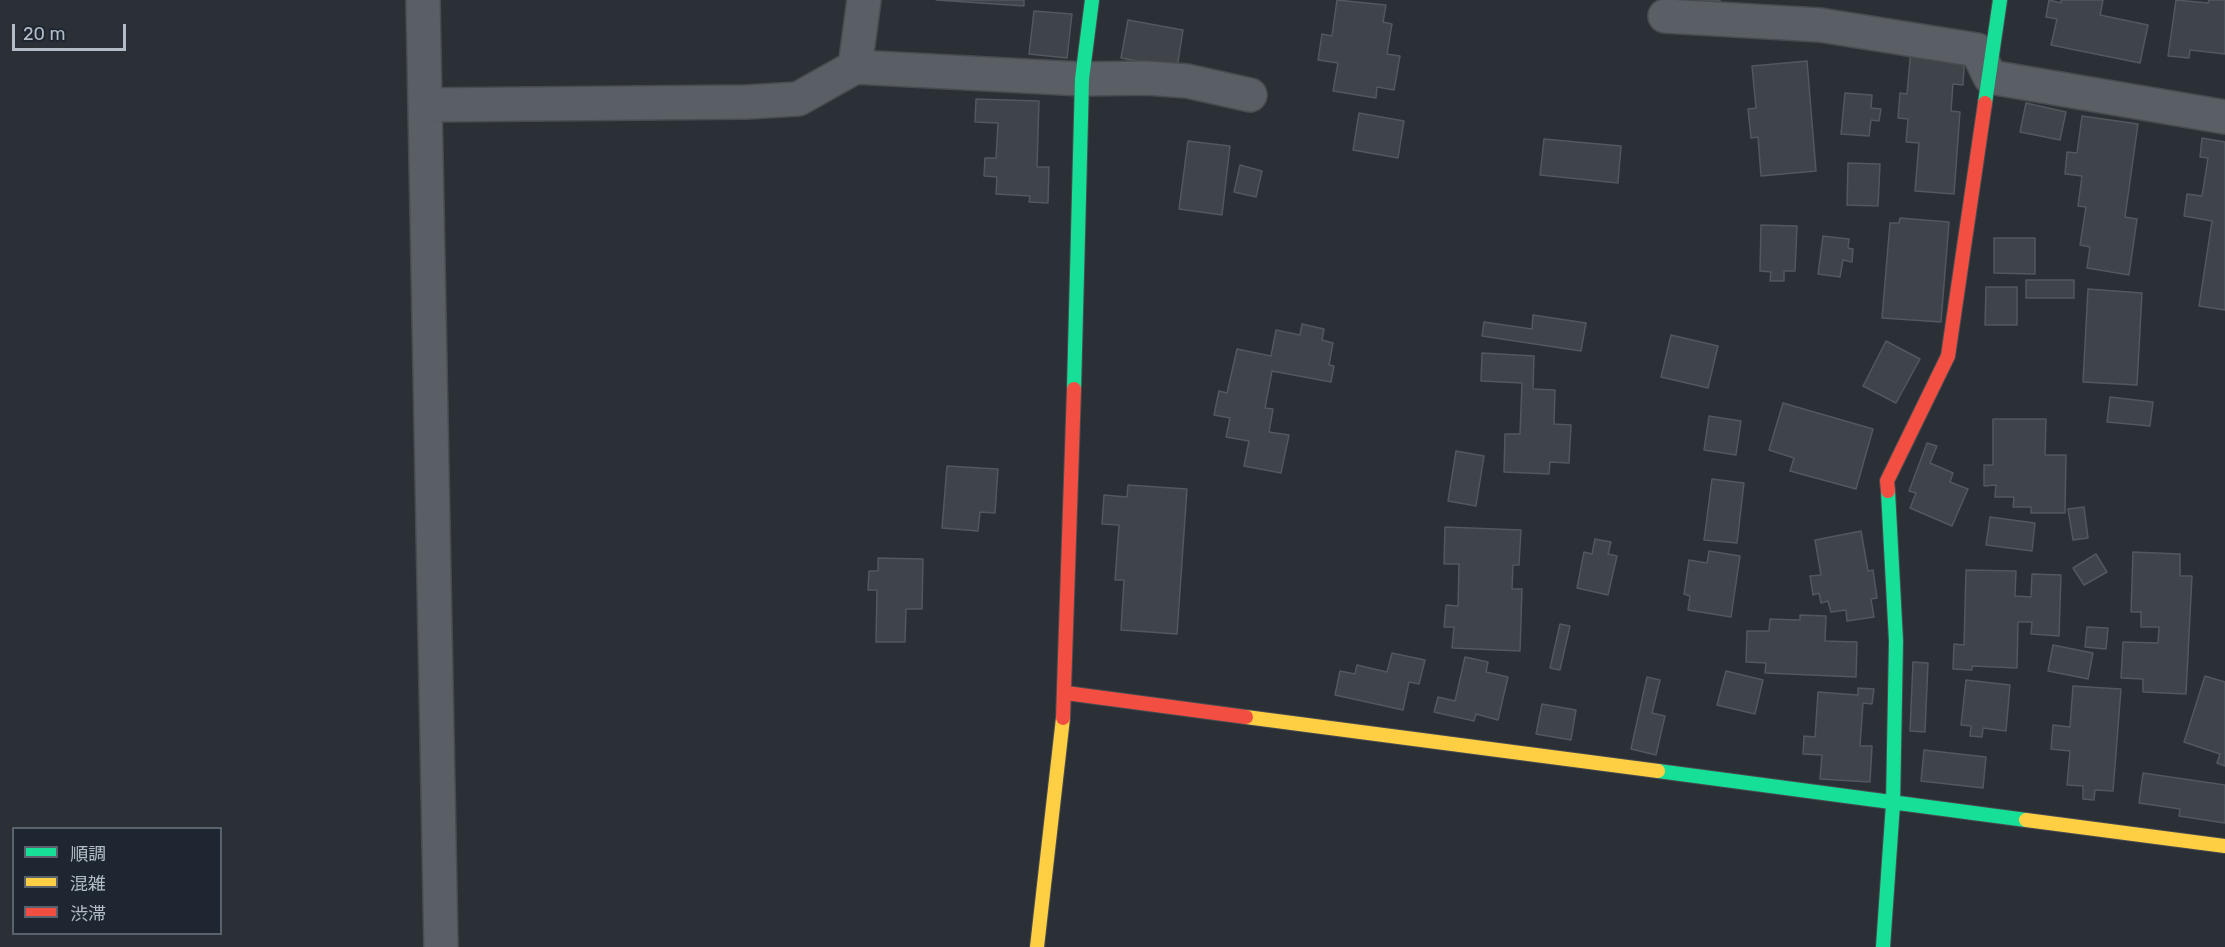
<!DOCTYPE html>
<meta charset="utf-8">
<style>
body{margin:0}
#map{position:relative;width:2225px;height:947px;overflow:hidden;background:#2a3036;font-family:Rubik,"Noto Sans JP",sans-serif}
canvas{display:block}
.legend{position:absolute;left:12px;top:827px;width:210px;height:108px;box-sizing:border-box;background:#1e2731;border:2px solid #5a636d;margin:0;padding:8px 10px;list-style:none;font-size:18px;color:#b4bdc7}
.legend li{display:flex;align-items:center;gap:12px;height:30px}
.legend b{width:30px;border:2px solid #5a636d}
.scale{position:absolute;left:12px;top:24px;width:114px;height:27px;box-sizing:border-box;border:3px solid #b4bdc7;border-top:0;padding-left:8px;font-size:18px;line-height:21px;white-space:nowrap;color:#b4bdc7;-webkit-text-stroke:4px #1e2731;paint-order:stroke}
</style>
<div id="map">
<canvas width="2225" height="947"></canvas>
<ul class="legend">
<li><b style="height:8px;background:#16e098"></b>順調</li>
<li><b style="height:8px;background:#ffcf43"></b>混雑</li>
<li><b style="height:8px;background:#f24e42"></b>渋滞</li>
</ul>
<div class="scale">20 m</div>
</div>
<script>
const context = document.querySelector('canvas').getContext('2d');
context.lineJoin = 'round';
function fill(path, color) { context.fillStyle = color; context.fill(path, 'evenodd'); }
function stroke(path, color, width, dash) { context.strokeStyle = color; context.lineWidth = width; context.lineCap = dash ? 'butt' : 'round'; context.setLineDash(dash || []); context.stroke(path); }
const building = new Path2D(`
 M936,0H1024V6Z
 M1337,0L1386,5L1383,22L1392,24L1387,54L1400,56L1394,90L1377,87L1376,98L1333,91L1338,63L1318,60L1322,34L1332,36Z
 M1683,0H1720V4Z
 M2049,0L2061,3V0H2103L2100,15L2148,25L2140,63L2051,45L2057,19L2046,17Z
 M2176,0L2208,3L2209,0H2225V54L2190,50L2189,58L2168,56Z
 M1034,11L1072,14L1067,58L1029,54Z
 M1128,20L1183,30L1177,68L1121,58Z
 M1911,49L1965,53L1963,85L1953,84L1951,111L1960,112L1954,194L1915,191L1919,143L1906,142L1908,119L1898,118L1900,93L1907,94Z
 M1807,61L1816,171L1761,176L1758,137L1751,138L1748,109L1756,108L1752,66Z
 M1845,93L1872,95L1871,108L1881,109L1879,121L1871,120L1869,136L1841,134Z
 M976,99L1039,101L1037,167H1049L1048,203L1029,202L1030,196L996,194L997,177L984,176L985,158H996L998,123L975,122Z
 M2026,103L2066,112L2060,140L2020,132Z
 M1359,113L1404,121L1398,158L1353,150Z
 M2082,116L2138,124L2125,217L2137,219L2129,275L2087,268L2090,247L2080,245L2086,207L2078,206L2082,176L2065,174L2067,152L2077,153Z
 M2202,138L2225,142V310L2199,306L2212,221L2184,216L2187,194L2202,196L2208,158L2200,157Z
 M1544,139L1621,146L1618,183L1540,175Z
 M1188,141L1230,146L1222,215L1179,209Z
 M1848,163L1880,164L1878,206L1847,205Z
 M1240,165L1262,171L1256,197L1234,192Z
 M1900,218L1949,222L1941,322L1882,318L1890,223H1899Z
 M1761,225L1797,226L1795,271H1784V281H1770L1771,272L1760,271Z
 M1823,236L1849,239L1848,248L1853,249L1852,262L1843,260L1840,277L1818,274Z
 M1994,238H2035V274L1994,273Z
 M2026,280H2074V298H2026Z
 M1986,287H2017V325H1985Z
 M2088,289L2142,293L2137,385L2083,382Z
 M1533,315L1586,323L1581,351L1482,336L1484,322L1532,329Z
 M1302,324L1324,329L1322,340L1333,343L1329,365L1334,366L1331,382L1272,371L1265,408L1273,409L1269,432L1289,435L1281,473L1244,466L1249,441L1226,437L1230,418L1214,415L1219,391L1227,393L1237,349L1271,356L1276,330L1300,335Z
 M1671,335L1718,346L1708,388L1661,377Z
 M1886,341L1920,359L1896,403L1863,386Z
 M1482,353L1534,356L1533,389L1555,390L1554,424L1571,425L1569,463L1550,462L1549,474L1504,472L1505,434H1520L1522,383L1481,381Z
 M2110,397L2153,402L2150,426L2107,422Z
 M1783,403L1873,429L1856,489L1790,471L1794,458L1769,450Z
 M1709,416L1741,421L1736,455L1704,450Z
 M1993,419H2046L2045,455H2066L2065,513H2031V507H2013L2014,497H1995L1996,485L1984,486V465H1993Z
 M1927,443L1937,446L1930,463L1953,473L1950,482L1968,489L1952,526L1910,508L1916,493L1909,491Z
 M1456,451L1484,456L1476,506L1448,501Z
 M947,466L998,469L995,513L980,512L978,531L942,528Z
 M1712,479L1744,483L1737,543L1704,540Z
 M1128,485L1187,489L1177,634L1121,630L1124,580H1115L1119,525L1102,524L1104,495L1127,497Z
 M2084,507L2088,538L2073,540L2068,509Z
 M1990,517L2035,523L2032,551L1986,545Z
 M1445,527L1521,530L1519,565H1513L1512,589H1522L1520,651L1452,648L1454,627H1444L1446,605L1458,606L1459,564H1444Z
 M1861,531L1868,571L1873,570L1877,598L1871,599L1874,617L1847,621L1846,610L1831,612L1828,601L1821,603L1819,593L1813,595L1810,576L1821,575L1815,540Z
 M1595,539L1611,542L1608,554L1617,556L1608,595L1577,588L1584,552L1592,554Z
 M1709,551L1740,556L1731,617L1688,610L1690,596L1684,594L1689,560L1707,563Z
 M2133,552L2180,554V576H2192L2186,694L2143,692V679L2121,678L2123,642L2158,643L2159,627H2141V612H2131Z
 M2096,554L2107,572L2084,585L2073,568Z
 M878,558L923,559L922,609H906L905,642H876L877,590H868L869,571H878Z
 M1966,570L2016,571L2015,596L2031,597L2032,574L2061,575L2059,636L2031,634L2032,622H2018L2017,668L1972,666V670L1953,669L1954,644L1964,645Z
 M1800,615L1826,616L1825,641L1857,642L1856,677L1765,673L1766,663L1746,662L1747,631H1769L1770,619L1800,620Z
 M1560,624L1570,626L1560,670L1550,668Z
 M2087,627L2108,628L2106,649L2085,647Z
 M2053,645L2093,653L2088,679L2048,671Z
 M1392,653L1425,660L1419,684L1409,682L1403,710L1335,695L1340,671L1355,674L1357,665L1387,672Z
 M1465,657L1488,662L1486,672L1508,677L1498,720L1476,714L1474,721L1434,712L1438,697L1455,701Z
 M1913,662L1928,663L1925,732L1910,731Z
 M1726,671L1763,680L1755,714L1717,705Z
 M2205,676L2225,682V766L2217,763L2220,754L2184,742Z
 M1647,677L1660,680L1652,713L1665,716L1656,755L1631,749Z
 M1966,680L2010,685L2006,731L1983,728L1982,737L1970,736L1971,726L1961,725Z
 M2073,686L2121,689L2113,791L2095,790L2094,800L2083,799V786L2067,785L2070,751L2051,749L2053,725L2070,727Z
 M1858,688L1874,689L1872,704L1863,703L1860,746H1872L1870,782L1820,779L1822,755L1803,754L1804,736L1815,737L1818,692L1858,695Z
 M1542,704L1576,710L1571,740L1536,734Z
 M1924,750L1986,757L1983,788L1921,781Z
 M2143,773L2225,785V823L2179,816L2180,809L2139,803Z`);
fill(building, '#3f444a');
stroke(building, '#52585e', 1.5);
const street = new Path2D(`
 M423,0L441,947
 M1665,16L1820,25L1977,50L1990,77L2225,117
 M855,67L864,0
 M425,105L747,102L798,99L855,67L1082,79L1146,78L1187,81L1250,95`);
const fast = new Path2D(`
 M1985,103L2000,0
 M1074,389L1082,79L1092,0
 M1658,771L2026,820
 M1883,947L1893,804L1896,641L1888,491`);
const slow = new Path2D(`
 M1246,717L1658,771
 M2026,820L2225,846
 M1037,947L1063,718`);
const jam = new Path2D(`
 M1888,491L1887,481L1948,356L1985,103
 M1066,693L1246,717
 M1063,718L1074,389`);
stroke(street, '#484c51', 36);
stroke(fast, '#484c51', 16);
stroke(slow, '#484c51', 16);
stroke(jam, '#484c51', 16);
stroke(street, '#5a5e65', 33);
stroke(fast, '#16e098', 14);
stroke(slow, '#ffcf43', 14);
stroke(jam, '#f24e42', 14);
</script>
